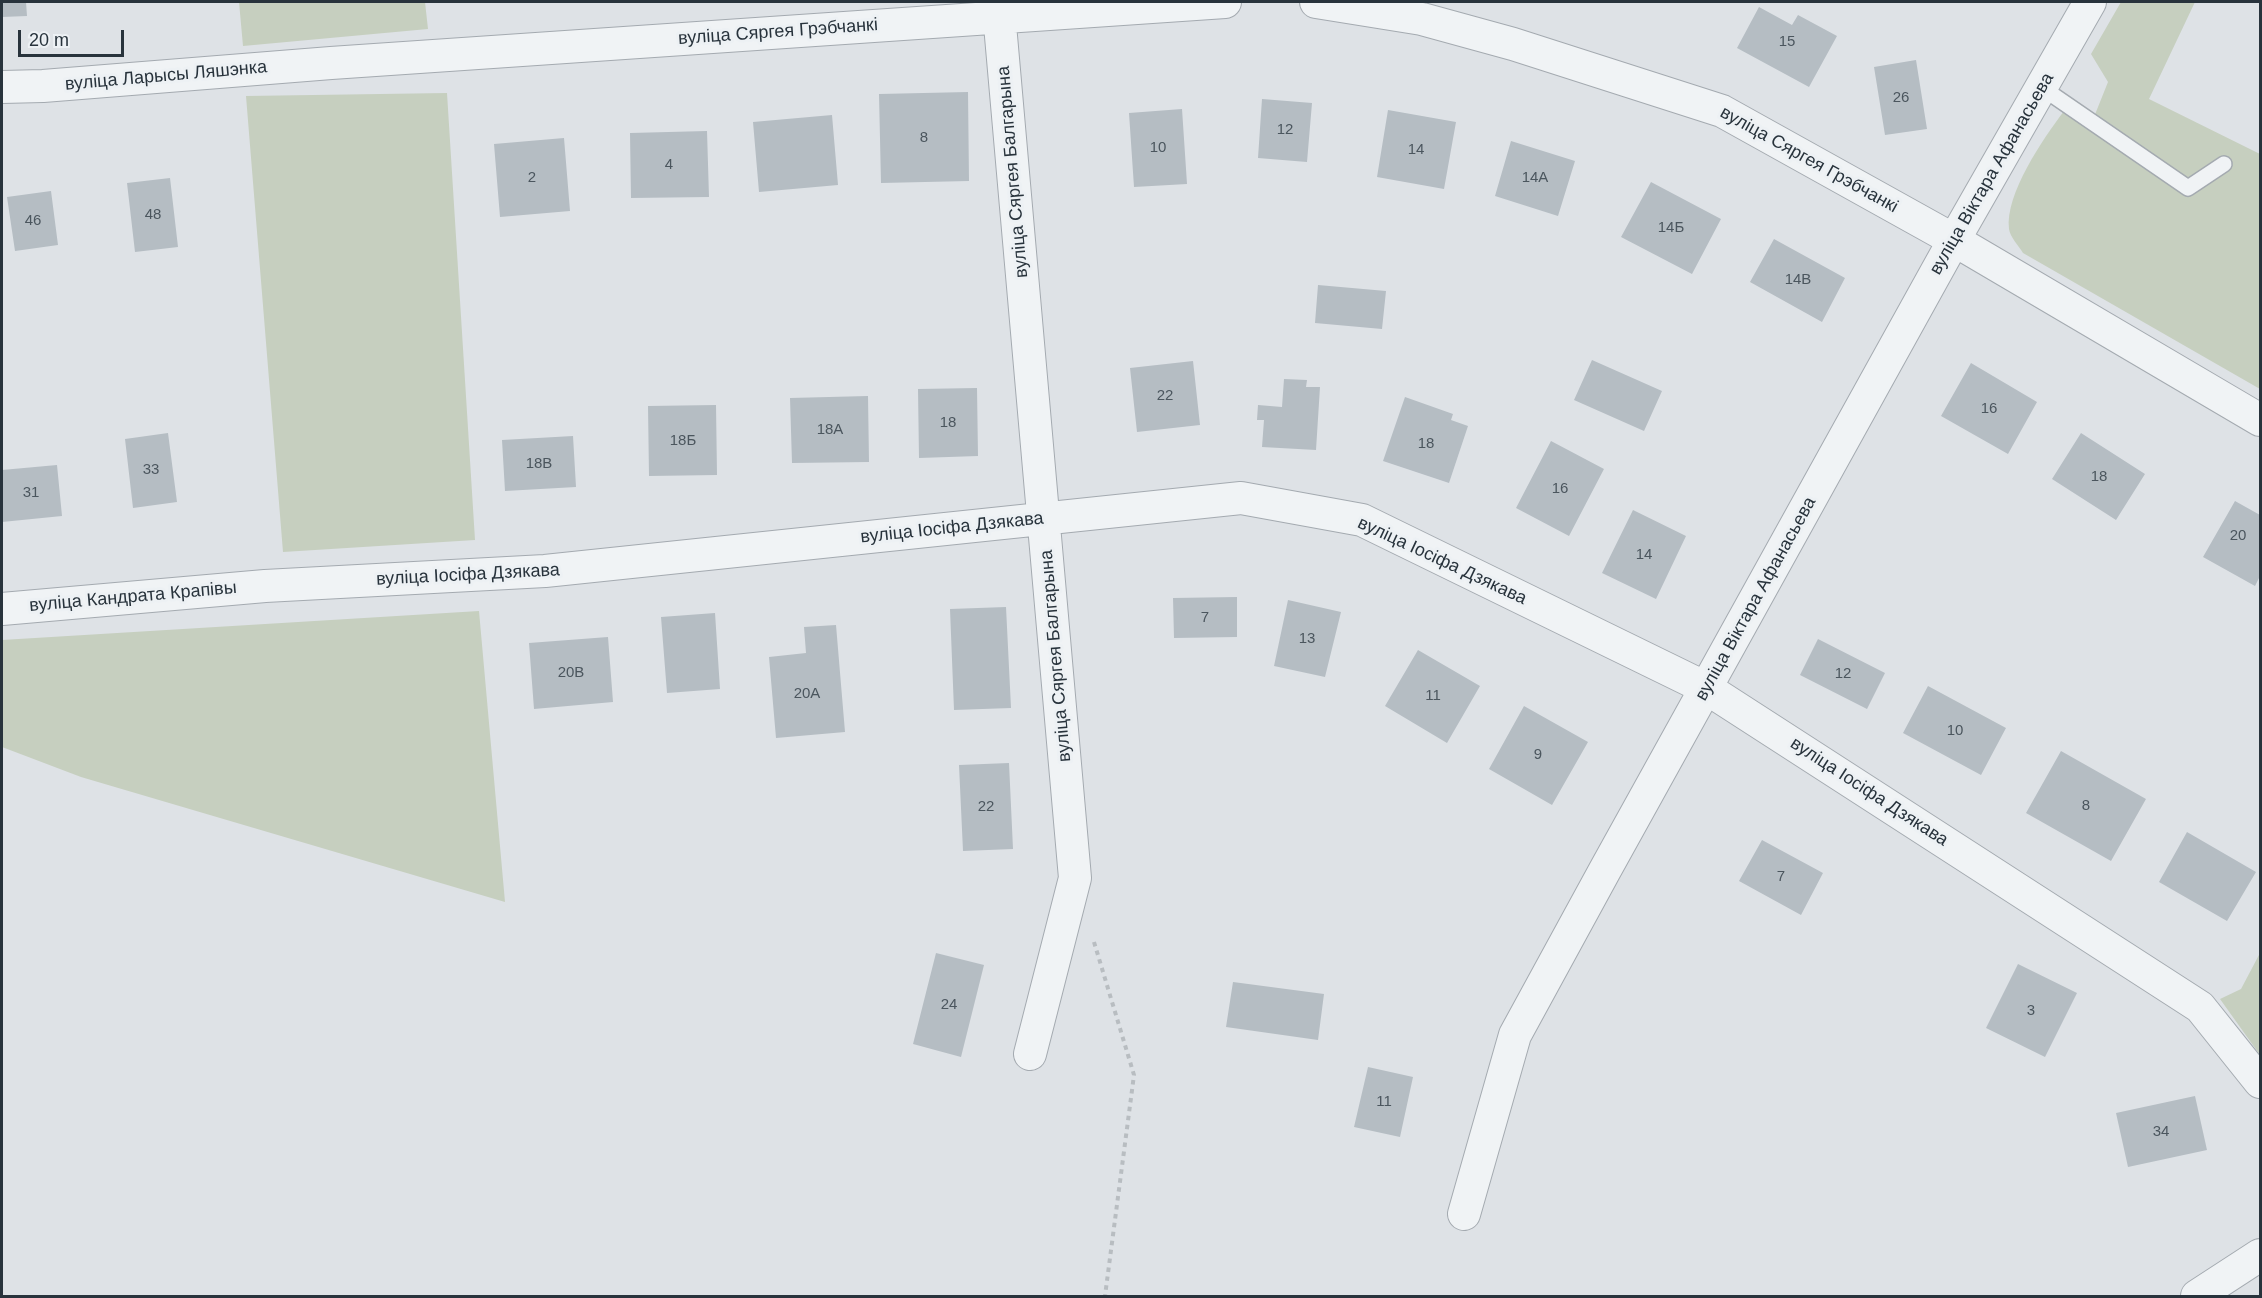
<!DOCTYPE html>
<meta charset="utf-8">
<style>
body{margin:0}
#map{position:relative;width:2262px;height:1298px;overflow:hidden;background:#dee2e6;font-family:Helvetica,sans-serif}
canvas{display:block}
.frame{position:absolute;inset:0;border:3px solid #28333c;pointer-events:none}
.scale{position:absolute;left:18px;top:30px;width:106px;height:27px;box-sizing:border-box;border:3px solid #28333c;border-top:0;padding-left:8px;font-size:18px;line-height:21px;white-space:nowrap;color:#28333c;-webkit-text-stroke:4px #edf1f4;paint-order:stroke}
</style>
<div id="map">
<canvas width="2262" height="1298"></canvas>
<div class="frame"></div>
<div class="scale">20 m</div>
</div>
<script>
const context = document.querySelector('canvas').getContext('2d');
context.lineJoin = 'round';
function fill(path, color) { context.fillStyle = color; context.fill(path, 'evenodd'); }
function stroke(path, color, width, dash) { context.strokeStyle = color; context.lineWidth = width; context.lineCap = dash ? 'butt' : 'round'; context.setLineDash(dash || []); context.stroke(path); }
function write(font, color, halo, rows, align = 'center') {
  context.font = font + ' Helvetica,sans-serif'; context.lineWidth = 6; context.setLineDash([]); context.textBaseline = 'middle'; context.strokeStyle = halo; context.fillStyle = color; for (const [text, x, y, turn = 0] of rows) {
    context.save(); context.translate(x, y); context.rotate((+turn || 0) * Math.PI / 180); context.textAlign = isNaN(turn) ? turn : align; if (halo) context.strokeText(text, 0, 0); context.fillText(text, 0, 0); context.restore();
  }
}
fill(new Path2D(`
 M239,2H425L428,29L243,46Z
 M2121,2H2195L2149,99L2260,154V389L2023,253C2019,246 2010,237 2009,229C2005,194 2043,139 2064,111L2092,122L2108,82L2091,54Z
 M447,93L475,540L283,552L246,96Z
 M479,611L505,902L81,777L2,747V640Z
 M2260,953V1055L2220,999L2241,989Z`), '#c6cfbf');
fill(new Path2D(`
 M2,2H26L27,16L2,17Z
 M1759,7L1792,25L1798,15L1837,36L1809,87L1737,48Z
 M1916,60L1927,129L1885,135L1874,67Z
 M968,92L969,181L881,183L879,94Z
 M1262,99L1312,103L1307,162L1258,158Z
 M1182,109L1187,184L1134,187L1129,113Z
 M1388,110L1456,122L1444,189L1377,177Z
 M832,115L838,185L759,192L753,122Z
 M707,131L709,197L631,198L630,133Z
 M564,138L570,211L500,217L494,144Z
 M1511,141L1575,161L1558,216L1495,196Z
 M170,178L178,247L135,252L127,183Z
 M1651,182L1721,219L1692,274L1621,237Z
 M51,191L58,245L15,251L7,197Z
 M1774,239L1845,278L1822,322L1750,282Z
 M1318,285L1386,291L1382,329L1315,323Z
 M1592,360L1662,391L1644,431L1574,400Z
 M1193,361L1200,425L1137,432L1130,368Z
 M1971,363L2037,402L2008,454L1941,416Z
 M1284,379L1307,380L1306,387H1320L1316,450L1262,447L1264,420H1257L1258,405L1282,407Z
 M977,388L978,456L919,458L918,389Z
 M868,396L869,462L792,463L790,398Z
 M1405,397L1453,414L1451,420L1468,426L1449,483L1383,461Z
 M716,405L717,475L649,476L648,406Z
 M168,433L177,502L133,508L125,439Z
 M2081,433L2145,474L2116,520L2052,479Z
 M573,436L576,487L505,491L502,440Z
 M1551,441L1604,469L1569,536L1516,508Z
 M57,465L62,516L2,522V470Z
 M2235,501L2260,515V576L2255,586L2203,557Z
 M1633,510L1686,536L1656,599L1602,573Z
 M1237,597V637L1174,638L1173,598Z
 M1288,600L1341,612L1325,677L1274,666Z
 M1006,607L1011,708L954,710L950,609Z
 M715,613L720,689L667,693L661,617Z
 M836,625L845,732L776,738L769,657L806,653L804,627Z
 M608,637L613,702L534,709L529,643Z
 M1818,639L1885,673L1867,709L1800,675Z
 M1418,650L1480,686L1447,743L1385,706Z
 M1928,686L2006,728L1981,775L1903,733Z
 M1524,706L1588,742L1552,805L1489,769Z
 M2061,751L2146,799L2111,861L2026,813Z
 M1009,763L1013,849L963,851L959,765Z
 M2187,832L2256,872L2227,921L2159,882Z
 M1762,840L1823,873L1801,915L1739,881Z
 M936,953L984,965L961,1057L913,1044Z
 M2018,964L2077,993L2045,1057L1986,1028Z
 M1233,982L1324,994L1318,1040L1226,1027Z
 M1368,1067L1413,1077L1400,1137L1354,1127Z
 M2195,1096L2207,1150L2128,1167L2116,1113Z`), '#b5bdc3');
const lane = new Path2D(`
 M2041,87L2188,188L2224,164`);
const street = new Path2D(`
 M998,2L1075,878L1030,1054
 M1316,2L1422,19L1513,44L1722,111L1954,240L2260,420
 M2,87L43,86L331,63L1225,2
 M2,609L265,586L545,571L1241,498L1362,520L1706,688L2200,1007L2260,1082
 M1464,1214L1515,1035L1605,870L1954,240L2090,2
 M2197,1296L2260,1255`);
stroke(lane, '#a4aab0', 18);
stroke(street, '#a4aab0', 34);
stroke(new Path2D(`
 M1094,942L1134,1075L1105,1296`), '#b8bdc1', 4, [4.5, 4.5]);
stroke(lane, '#f0f3f5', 15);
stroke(street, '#f0f3f5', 32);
write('15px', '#4b565e', null, [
 ["15",1787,42],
 ["26",1901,98],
 ["12",1285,130],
 ["8",924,138],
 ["10",1158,148],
 ["14",1416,150],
 ["4",669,165],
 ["2",532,178],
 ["14А",1535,178],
 ["48",153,215],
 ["46",33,221],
 ["14Б",1671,228],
 ["14В",1798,280],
 ["22",1165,396],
 ["16",1989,409],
 ["18",948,423],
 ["18А",830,430],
 ["18Б",683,441],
 ["18",1426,444],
 ["18В",539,464],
 ["33",151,470],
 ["18",2099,477],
 ["16",1560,489],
 ["31",31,493],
 ["20",2238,536],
 ["14",1644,555],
 ["7",1205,618],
 ["13",1307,639],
 ["20В",571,673],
 ["12",1843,674],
 ["20А",807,694],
 ["11",1433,696],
 ["10",1955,731],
 ["9",1538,755],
 ["8",2086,806],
 ["22",986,807],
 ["7",1781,877],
 ["24",949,1005],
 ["3",2031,1011],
 ["11",1384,1102],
 ["34",2161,1132]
]);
write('18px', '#28333c', '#edf1f4', [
 ["вуліца Сяргея Грэбчанкі",778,32,-4],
 ["вуліца Ларысы Ляшэнка",166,76,-5],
 ["вуліца Сяргея Грэбчанкі",1809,160,29],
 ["вуліца Сяргея Балгарына",1013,172,-95],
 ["вуліца Віктара Афанасьева",1992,174,-60],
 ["вуліца Іосіфа Дзякава",952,528,-6],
 ["вуліца Іосіфа Дзякава",1442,561,25],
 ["вуліца Іосіфа Дзякава",468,575,-3],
 ["вуліца Кандрата Крапівы",133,597,-5],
 ["вуліца Віктара Афанасьева",1756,599,-61],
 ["вуліца Сяргея Балгарына",1056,656,-95],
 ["вуліца Іосіфа Дзякава",1869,792,33]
]);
</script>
